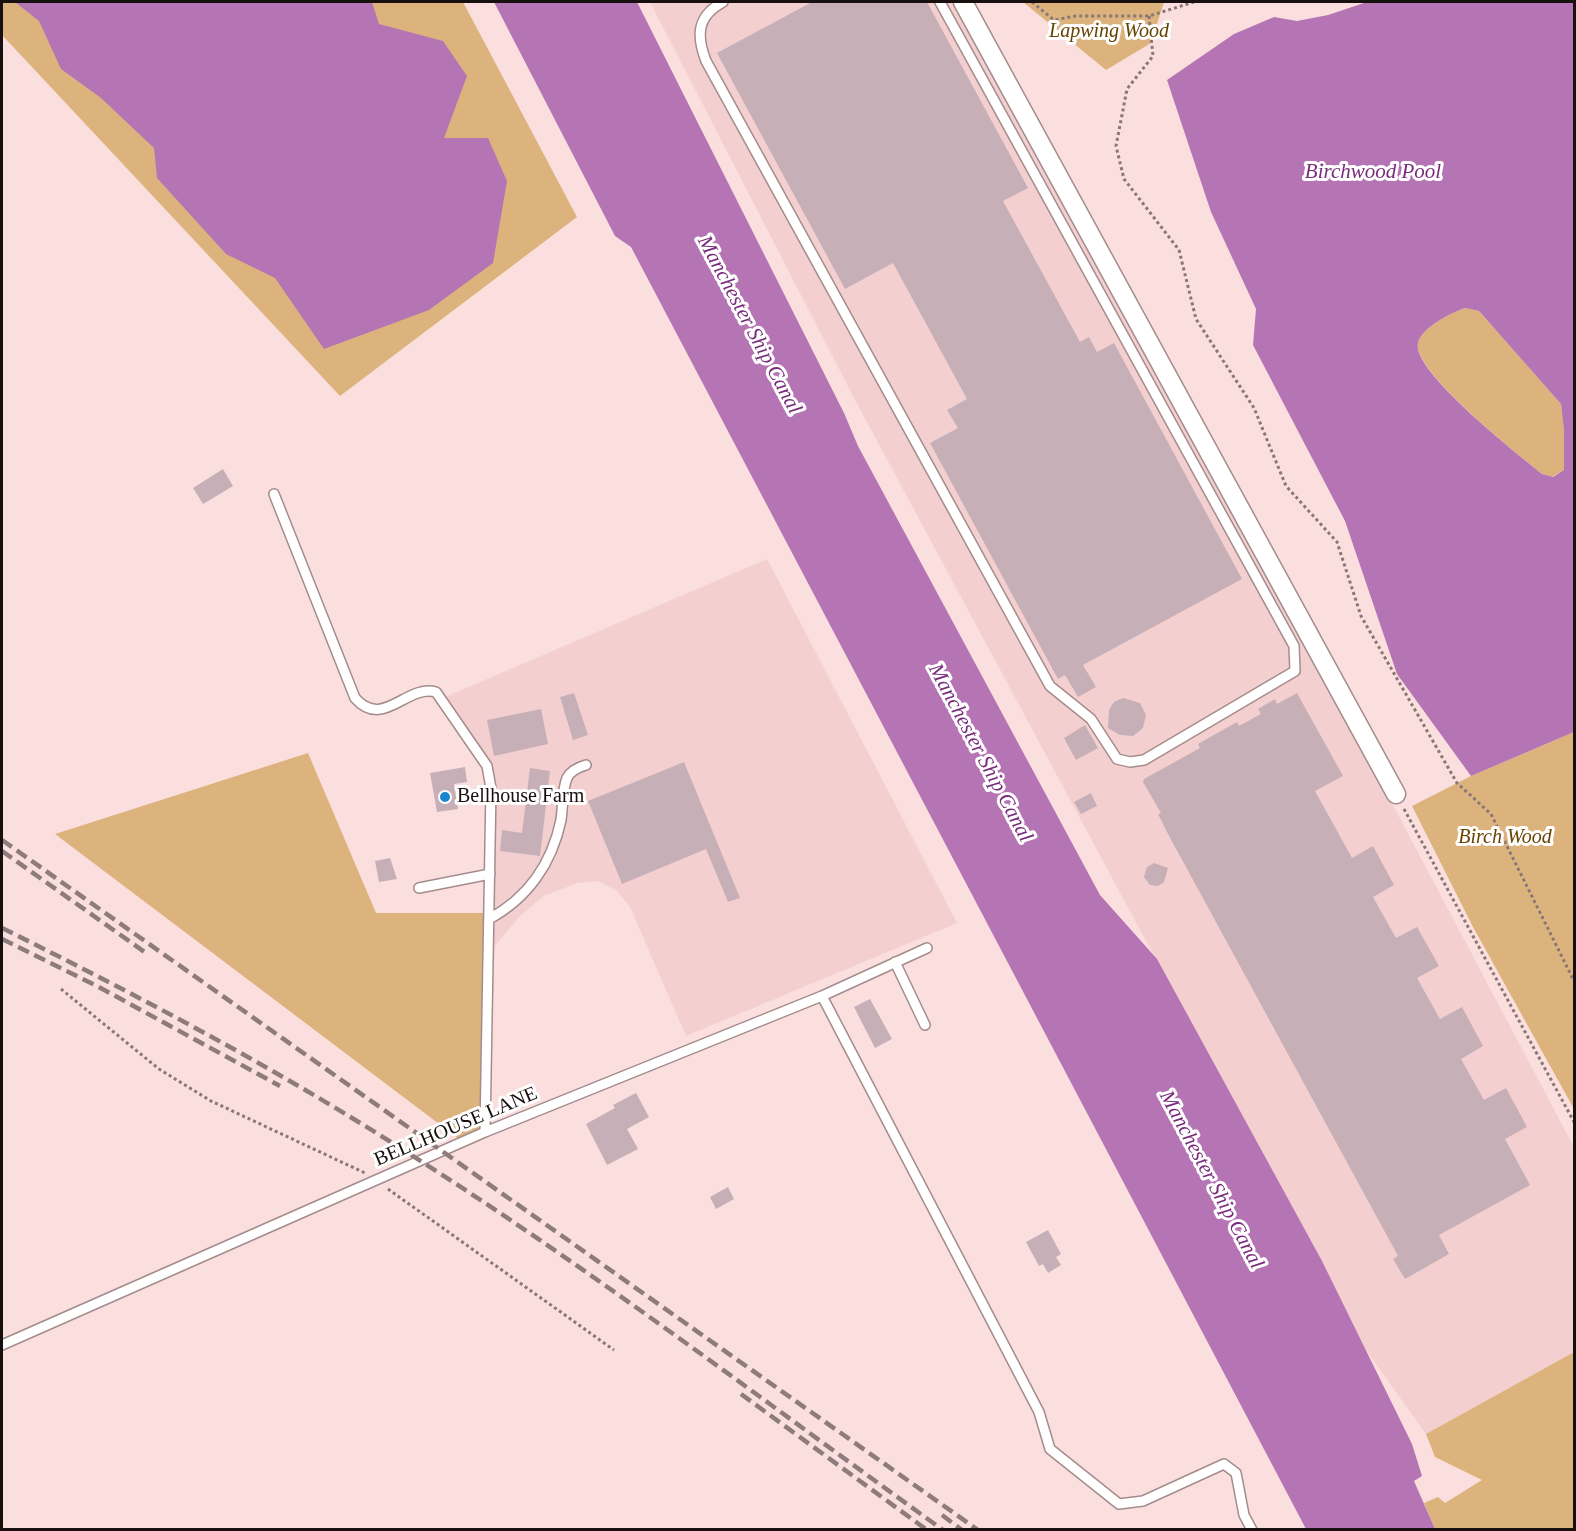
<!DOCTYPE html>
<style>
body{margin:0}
#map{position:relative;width:1576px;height:1531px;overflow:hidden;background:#fadfde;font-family:Georgia,serif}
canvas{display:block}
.frame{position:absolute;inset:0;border:3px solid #180f0f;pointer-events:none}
</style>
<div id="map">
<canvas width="1576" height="1531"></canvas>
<div class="frame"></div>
</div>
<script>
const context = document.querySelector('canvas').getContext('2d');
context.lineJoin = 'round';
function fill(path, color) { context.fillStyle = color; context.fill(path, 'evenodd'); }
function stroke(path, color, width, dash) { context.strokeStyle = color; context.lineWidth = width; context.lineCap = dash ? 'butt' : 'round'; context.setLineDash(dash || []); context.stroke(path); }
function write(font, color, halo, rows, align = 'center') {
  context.font = font + ' Georgia,serif'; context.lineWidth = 6; context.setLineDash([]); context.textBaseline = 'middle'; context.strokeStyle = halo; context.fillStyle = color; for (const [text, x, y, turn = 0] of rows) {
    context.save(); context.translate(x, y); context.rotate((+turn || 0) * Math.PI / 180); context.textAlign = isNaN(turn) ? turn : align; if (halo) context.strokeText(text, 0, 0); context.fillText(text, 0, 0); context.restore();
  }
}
fill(new Path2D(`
 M650,2H953L1323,673L1574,1147V1352L1426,1434L1366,1350L854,398Z
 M767,559L957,923L686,1036L630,907L616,890L598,881L577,883L544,896L521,915L493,948L494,790L490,764L443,698Z`), '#f3d0cf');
fill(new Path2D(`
 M2,2H463L577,217L340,396L2,35Z
 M1023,2H1164L1151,43L1106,70Z
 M1465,308L1479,311L1561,404L1564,431V470L1552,477L1542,474C1519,455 1412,371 1418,343C1422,327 1451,313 1465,308Z
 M1574,732V1109L1473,927L1412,806L1471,776Z
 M308,753L376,913H488L482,1129L459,1139L55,834Z
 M1574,1352V1529H1435L1424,1503L1438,1497L1445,1503L1482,1480L1435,1457L1426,1434Z`), '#ddb37d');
fill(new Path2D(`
 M15,2H372L379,24L443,41L467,76L444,138H488L507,181L493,263L429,310L324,349L275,278L226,254L157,178L154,148L101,98L61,69L39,21Z
 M494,2H637L844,413L858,446L1100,895L1157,959L1322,1261L1412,1444L1422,1476L1414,1481L1435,1529H1306L631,247L615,236Z
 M1367,2H1574V732L1471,776L1397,674L1345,521L1253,345L1256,309L1211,212L1167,80L1234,34L1274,17L1297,21L1328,15ZM1465,308L1479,311L1561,404L1564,431V470L1553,477L1542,474C1519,455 1411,371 1418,343C1422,327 1451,313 1465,308Z`), '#b575b5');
fill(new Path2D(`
 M812,2H927L1028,188L1003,201L1080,342L1089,337L1097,352L1114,343L1242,579L1083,665L1096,687L1078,697L1065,675L1058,679L930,443L958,428L947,410L967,399L893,263L845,289L717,53Z
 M223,469L233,486L203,504L193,488Z
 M574,693L588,735L573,740L560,697Z
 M1297,693L1343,776L1315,791L1352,858L1373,846L1394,885L1373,897L1396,938L1417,927L1439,966L1417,978L1440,1019L1462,1007L1483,1046L1461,1059L1484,1100L1506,1088L1527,1127L1505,1139L1530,1185L1439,1235L1449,1254L1405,1279L1393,1259L1398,1256L1168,834L1158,814L1161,813L1143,782L1144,779L1200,748L1198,744L1237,722L1239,726L1261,714L1258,709L1275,699L1277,704Z
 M1123,698L1140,703L1146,715L1143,728L1133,736L1120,735L1108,728L1109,710L1114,702Z
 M541,709L548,744L494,756L487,720Z
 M1085,725L1098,748L1076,760L1064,738Z
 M684,762L740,898L728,902L706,849L622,884L588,801Z
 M465,767L467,782L454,784L458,809L437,812L430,773Z
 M530,768L550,771L540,856L500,851L502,830L522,833Z
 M1091,793L1097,806L1081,814L1074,802Z
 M390,858L397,879L379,882L375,861Z
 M1154,863L1168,868L1164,882L1158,886L1150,885L1144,877L1147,867Z
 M870,999L892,1039L875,1048L854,1007Z
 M636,1093L649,1117L627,1129L638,1149L607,1165L586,1124L615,1108L613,1105Z
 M728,1187L734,1199L716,1209L710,1197Z
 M1048,1230L1061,1254L1056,1257L1061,1265L1048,1273L1043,1264L1039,1266L1026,1242Z`), '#c7afb8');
const lane = new Path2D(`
 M723,2C697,16 696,35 706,61L1050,686L1091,719L1117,759L1130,762L1144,760L1295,671L1294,646L940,2
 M274,494L355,698C383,730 406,684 436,692L487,766L491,788L485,1132
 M419,888L490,874
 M489,919C528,898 552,863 561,820C563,807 562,790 567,778C571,770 579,767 586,765
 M895,962L925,1025
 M822,996L1039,1412L1050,1449L1119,1504L1143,1501L1224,1464L1236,1473L1244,1515L1252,1530
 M2,1345L485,1132L822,996L927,948`);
const street = new Path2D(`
 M963,2L1396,794`);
stroke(lane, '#a58c8c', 12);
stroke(street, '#a58c8c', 21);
stroke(new Path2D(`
 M1032,2L1054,20L1076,16H1149L1194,2
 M1149,16L1153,56L1127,89L1116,146L1124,179L1179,250L1196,319L1254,408L1286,486L1337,542L1361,616L1457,783L1491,814L1574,981
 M1404,809L1574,1122
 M61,989L159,1069L211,1101L365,1173
 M388,1189L614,1350`), '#897776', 3, [3, 3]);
stroke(lane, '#fff', 9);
stroke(street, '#fff', 18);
stroke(new Path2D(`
 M2,840L978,1530
 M2,851L146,953
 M2,928C139,996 275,1068 405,1151C590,1268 765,1402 943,1530
 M2,939L97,986L280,1086
 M741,1394L927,1530
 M942,1515L962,1530`), '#8e7b7b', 4.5, [12, 6]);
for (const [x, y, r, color] of [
 [445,797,6,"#1a85cf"]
]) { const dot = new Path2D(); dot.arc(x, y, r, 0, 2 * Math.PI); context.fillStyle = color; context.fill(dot); stroke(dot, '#fff', 2); }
write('italic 20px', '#674200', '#fff', [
 ["Lapwing Wood",1109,32],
 ["Birch Wood",1505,838]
]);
write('20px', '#180f0f', '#fff', [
 ["Bellhouse Farm",457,797]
], 'left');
write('20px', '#180f0f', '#fff', [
 ["BELLHOUSE LANE",456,1127,-23]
]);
write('italic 21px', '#792c7b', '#fff', [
 ["Birchwood Pool",1373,172],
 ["Manchester Ship Canal",749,325,62],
 ["Manchester Ship Canal",980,753,62],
 ["Manchester Ship Canal",1211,1180,62]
]);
</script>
